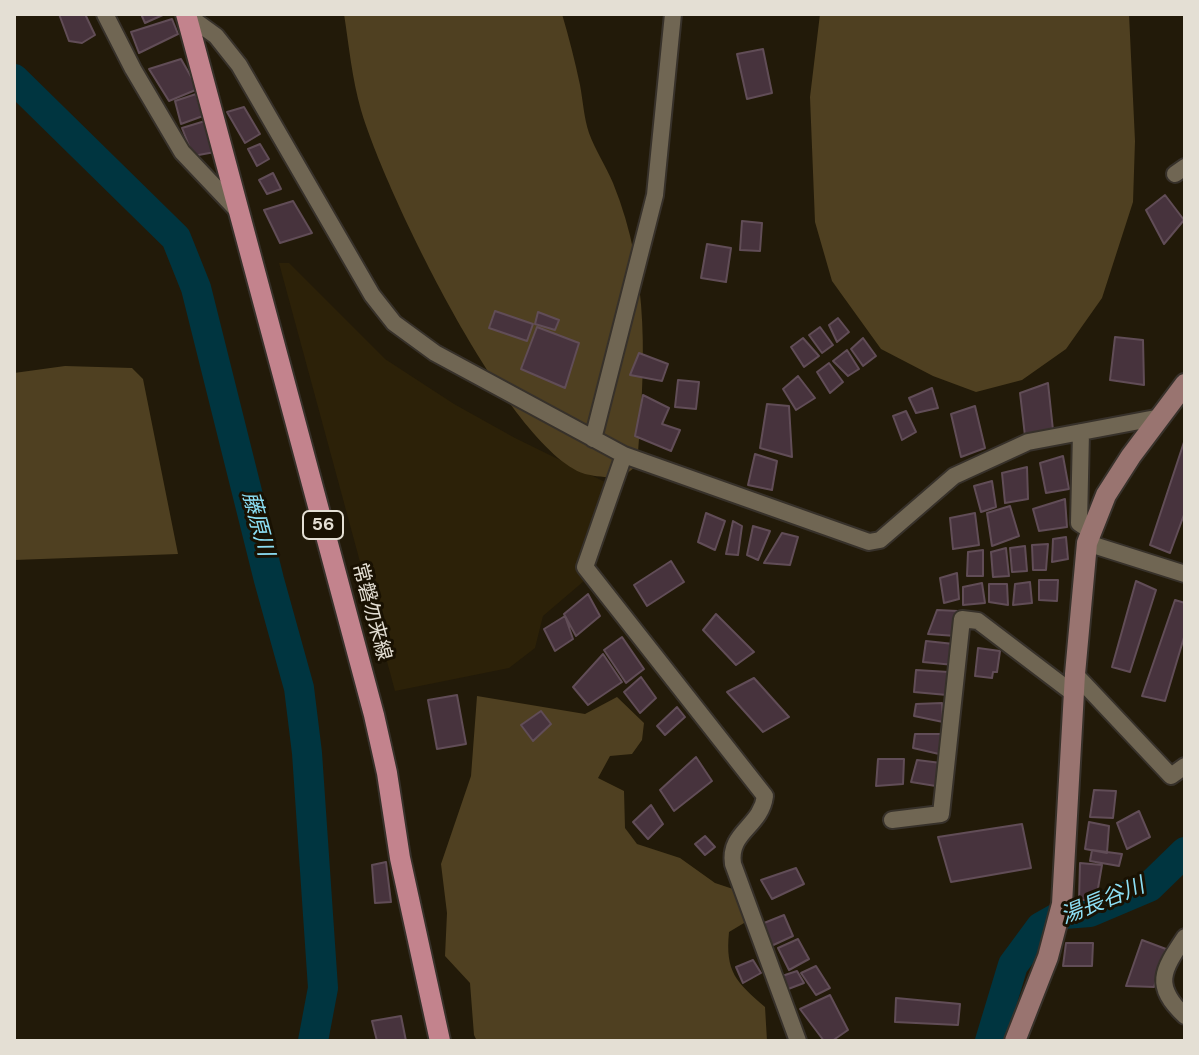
<!DOCTYPE html>
<meta charset="utf-8">
<style>
body{margin:0}
#map{position:relative;width:1199px;height:1055px;overflow:hidden;background:#221a09;font-family:"DM Sans",sans-serif}
canvas{display:block}
.frame{position:absolute;inset:0;border:16px solid #e4dfd4;pointer-events:none}
</style>
<div id="map">
<canvas width="1199" height="1055"></canvas>
<div class="frame"></div>
</div>
<script>
const context = document.querySelector('canvas').getContext('2d');
context.lineJoin = 'round';
function fill(path, color) { context.fillStyle = color; context.fill(path, 'evenodd'); }
function stroke(path, color, width, dash) { context.strokeStyle = color; context.lineWidth = width; context.lineCap = dash ? 'butt' : 'round'; context.setLineDash(dash || []); context.stroke(path); }
function write(font, color, halo, rows, align = 'center') {
  context.font = font + ' "DM Sans","Noto Sans JP",sans-serif'; context.lineWidth = 6; context.setLineDash([]); context.textBaseline = 'middle'; context.strokeStyle = halo; context.fillStyle = color; for (const [text, x, y, turn = 0] of rows) {
    context.save(); context.translate(x, y); context.rotate((+turn || 0) * Math.PI / 180); context.textAlign = isNaN(turn) ? turn : align; if (halo) context.strokeText(text, 0, 0); context.fillText(text, 0, 0); context.restore();
  }
}
fill(new Path2D(`
 M279,263H289L385,359L454,404L515,438L605,482L578,557L591,575L543,616L535,648L509,668L395,691Z`), '#2c2108');
fill(new Path2D(`
 M344,14H562C569,38 575,61 580,85C583,101 584,118 589,133C595,150 606,166 613,183C651,277 645,367 637,466C632,469 627,474 621,476C614,479 593,476 585,474C508,448 384,189 361,110C352,79 349,46 344,14Z
 M820,14H1129L1135,141L1133,202L1102,298L1066,349L1022,380L976,392L933,376L881,349L832,281L815,222L810,97Z
 M65,366L132,368L143,379L178,554L14,560V373Z
 M477,696L585,714L617,697L644,723L642,740L632,754L610,756L598,778L624,791L625,828L637,844L680,858L715,883L745,893L744,923L729,932C725,972 736,982 765,1007L767,1041H477L474,1035L470,983L445,956L447,913L441,864L471,776Z`), '#4f4021');
stroke(new Path2D(`
 M14,79L176,238L196,288L269,580L299,688L307,753L323,988L313,1041
 M990,1041L1013,965L1041,927L1064,914L1090,912L1149,887L1185,852`), '#003540', 30);
const building = new Path2D(`
 M59,14H85L95,35L82,43L69,41Z
 M141,14H165L145,23Z
 M172,19L178,34L139,53L131,32Z
 M763,49L772,93L747,99L737,54Z
 M181,59L198,89L169,101L149,69Z
 M196,94L203,116L181,124L175,101Z
 M244,107L260,134L245,143L227,112Z
 M205,121L215,152L193,156L182,128Z
 M260,144L269,159L257,166L248,149Z
 M273,173L281,189L267,194L259,180Z
 M1165,195L1184,220L1164,244L1146,210Z
 M293,201L312,233L280,243L264,210Z
 M742,221L762,223L760,251L740,250Z
 M707,244L731,248L726,282L701,278Z
 M495,311L533,324L527,341L489,328Z
 M538,312L559,320L555,330L535,324Z
 M838,318L849,332L837,342L829,325Z
 M537,327L579,343L565,388L521,369Z
 M820,327L833,345L822,353L809,335Z
 M1115,337L1143,340L1144,385L1110,380Z
 M803,338L819,356L804,367L791,347Z
 M863,338L876,356L863,366L851,349Z
 M847,350L859,369L848,376L833,361Z
 M639,353L668,364L662,381L630,375Z
 M829,363L843,382L830,393L817,372Z
 M798,376L815,398L796,410L783,389Z
 M678,380L699,382L696,409L675,407Z
 M1048,383L1053,430L1025,436L1020,393Z
 M932,388L938,408L916,413L909,398Z
 M643,395L669,408L662,424L680,430L671,451L635,436Z
 M767,404L789,406L792,457L760,448Z
 M975,406L985,448L961,457L951,414Z
 M906,411L916,432L902,440L893,416Z
 M1185,439V512L1170,553L1150,545Z
 M755,454L777,461L772,490L748,485Z
 M1063,456L1069,489L1046,493L1040,463Z
 M1027,467L1028,499L1005,503L1002,473Z
 M992,481L996,507L981,512L974,486Z
 M1065,499L1067,527L1039,531L1033,509Z
 M1010,506L1019,536L992,546L987,513Z
 M706,513L725,521L715,550L698,542Z
 M975,513L979,545L953,549L950,518Z
 M733,521L742,526L738,555L726,554Z
 M753,526L770,531L758,560L747,555Z
 M782,533L798,537L790,565L764,563Z
 M1066,537L1068,559L1052,562L1053,539Z
 M1048,544L1046,570H1033L1032,545Z
 M1025,546L1027,571L1012,572L1010,548Z
 M1006,548L1009,576L993,577L991,552Z
 M983,550V576H967L968,552Z
 M671,561L684,582L647,606L634,585Z
 M957,573L959,599L944,603L940,578Z
 M1039,580H1058L1057,601L1039,600Z
 M1136,581L1156,590L1130,672L1112,667Z
 M1030,582L1032,603L1013,605L1015,584Z
 M982,583L985,603L963,605V587Z
 M989,584H1007L1008,605L989,602Z
 M588,594L600,616L576,636L564,614Z
 M1175,600L1185,603V634L1165,701L1142,696Z
 M937,610L958,611L956,636L928,634Z
 M716,614L754,652L736,665L703,630Z
 M565,616L573,639L555,651L544,629Z
 M622,637L644,669L626,683L604,650Z
 M926,641L954,644V665L923,662Z
 M978,648L1000,651L997,672H993L992,678L975,676Z
 M603,654L622,682L588,705L573,687Z
 M916,670L949,672L947,695L914,692Z
 M641,677L656,698L640,713L624,692Z
 M754,678L789,717L763,732L727,692Z
 M457,695L466,744L437,749L428,700Z
 M942,703L943,722L914,716L916,704Z
 M677,707L685,717L665,735L657,726Z
 M541,711L551,724L533,741L521,725Z
 M915,734H944L939,754L913,748Z
 M696,757L712,781L674,811L660,790Z
 M878,759H904L903,784L876,786Z
 M917,760L941,763L942,787L911,782Z
 M1094,790L1116,791L1113,818L1090,817Z
 M651,805L663,824L648,839L633,822Z
 M1139,811L1150,837L1127,849L1117,823Z
 M1089,822L1109,826L1107,853L1085,849Z
 M1022,824L1031,868L951,882L938,837Z
 M705,836L715,847L705,855L695,844Z
 M1092,850L1122,854L1119,866L1090,861Z
 M386,862L391,902L375,903L372,865Z
 M1080,863L1102,865L1096,900H1079Z
 M796,868L804,884L772,899L761,880Z
 M784,915L793,936L769,947L759,925Z
 M798,939L809,959L789,970L778,948Z
 M1142,940L1166,949L1154,987L1126,986Z
 M1066,943H1093L1092,966H1063Z
 M753,960L761,973L743,983L736,967Z
 M816,966L830,988L816,995L801,973Z
 M797,971L804,983L783,991L779,977Z
 M830,995L848,1030L832,1041H824L800,1009Z
 M896,998L960,1004L958,1025L895,1022Z
 M401,1016L406,1041H377L372,1021Z`);
fill(building, '#47333d');
stroke(building, '#614d57', 2);
const street = new Path2D(`
 M105,14L133,69L182,152L237,210
 M187,15L216,36L239,65L372,295L394,323L435,353L624,455L869,542L880,540L954,476L1028,442L1161,417
 M1175,174L1185,167
 M1081,432L1079,523L1091,531
 M593,439L655,195L673,14
 M624,455L585,567L765,796C761,827 728,832 733,864L798,1041
 M1087,543L1185,574
 M1075,674L1171,776L1185,766
 M892,820L941,814L962,619L978,621L1074,694
 M1185,937C1163,970 1152,985 1185,1016`);
const secondary = new Path2D(`
 M1015,1041L1048,957L1062,904L1075,674L1087,543L1106,495L1131,456L1185,384`);
const primary = new Path2D(`
 M186,14L374,715L387,773L400,858L440,1041`);
stroke(street, '#37312a', 20);
stroke(secondary, '#37312a', 24);
stroke(primary, '#37312a', 24);
stroke(street, '#706653', 16);
stroke(secondary, '#997470', 20);
stroke(primary, '#c3838d', 20);
for (const [x, y, w] of [
 [323,525,40]
]) { const box = new Path2D(); box.roundRect(x - w / 2, y - 14, w, 28, 6); context.fillStyle = '#191102'; context.fill(box); stroke(box, '#e4dfd4', 2); }
write('bold 18px', '#e4dfd4', null, [
 ["56",323,525]
]);
write('20px', '#e4dfd4', '#191102', [
 ["常磐勿来線",371,612,75]
]);
write('italic 22px', '#8cdef4', '#191102', [
 ["藤原川",257,524,75],
 ["湯長谷川",1103,902,-22]
]);
</script>
